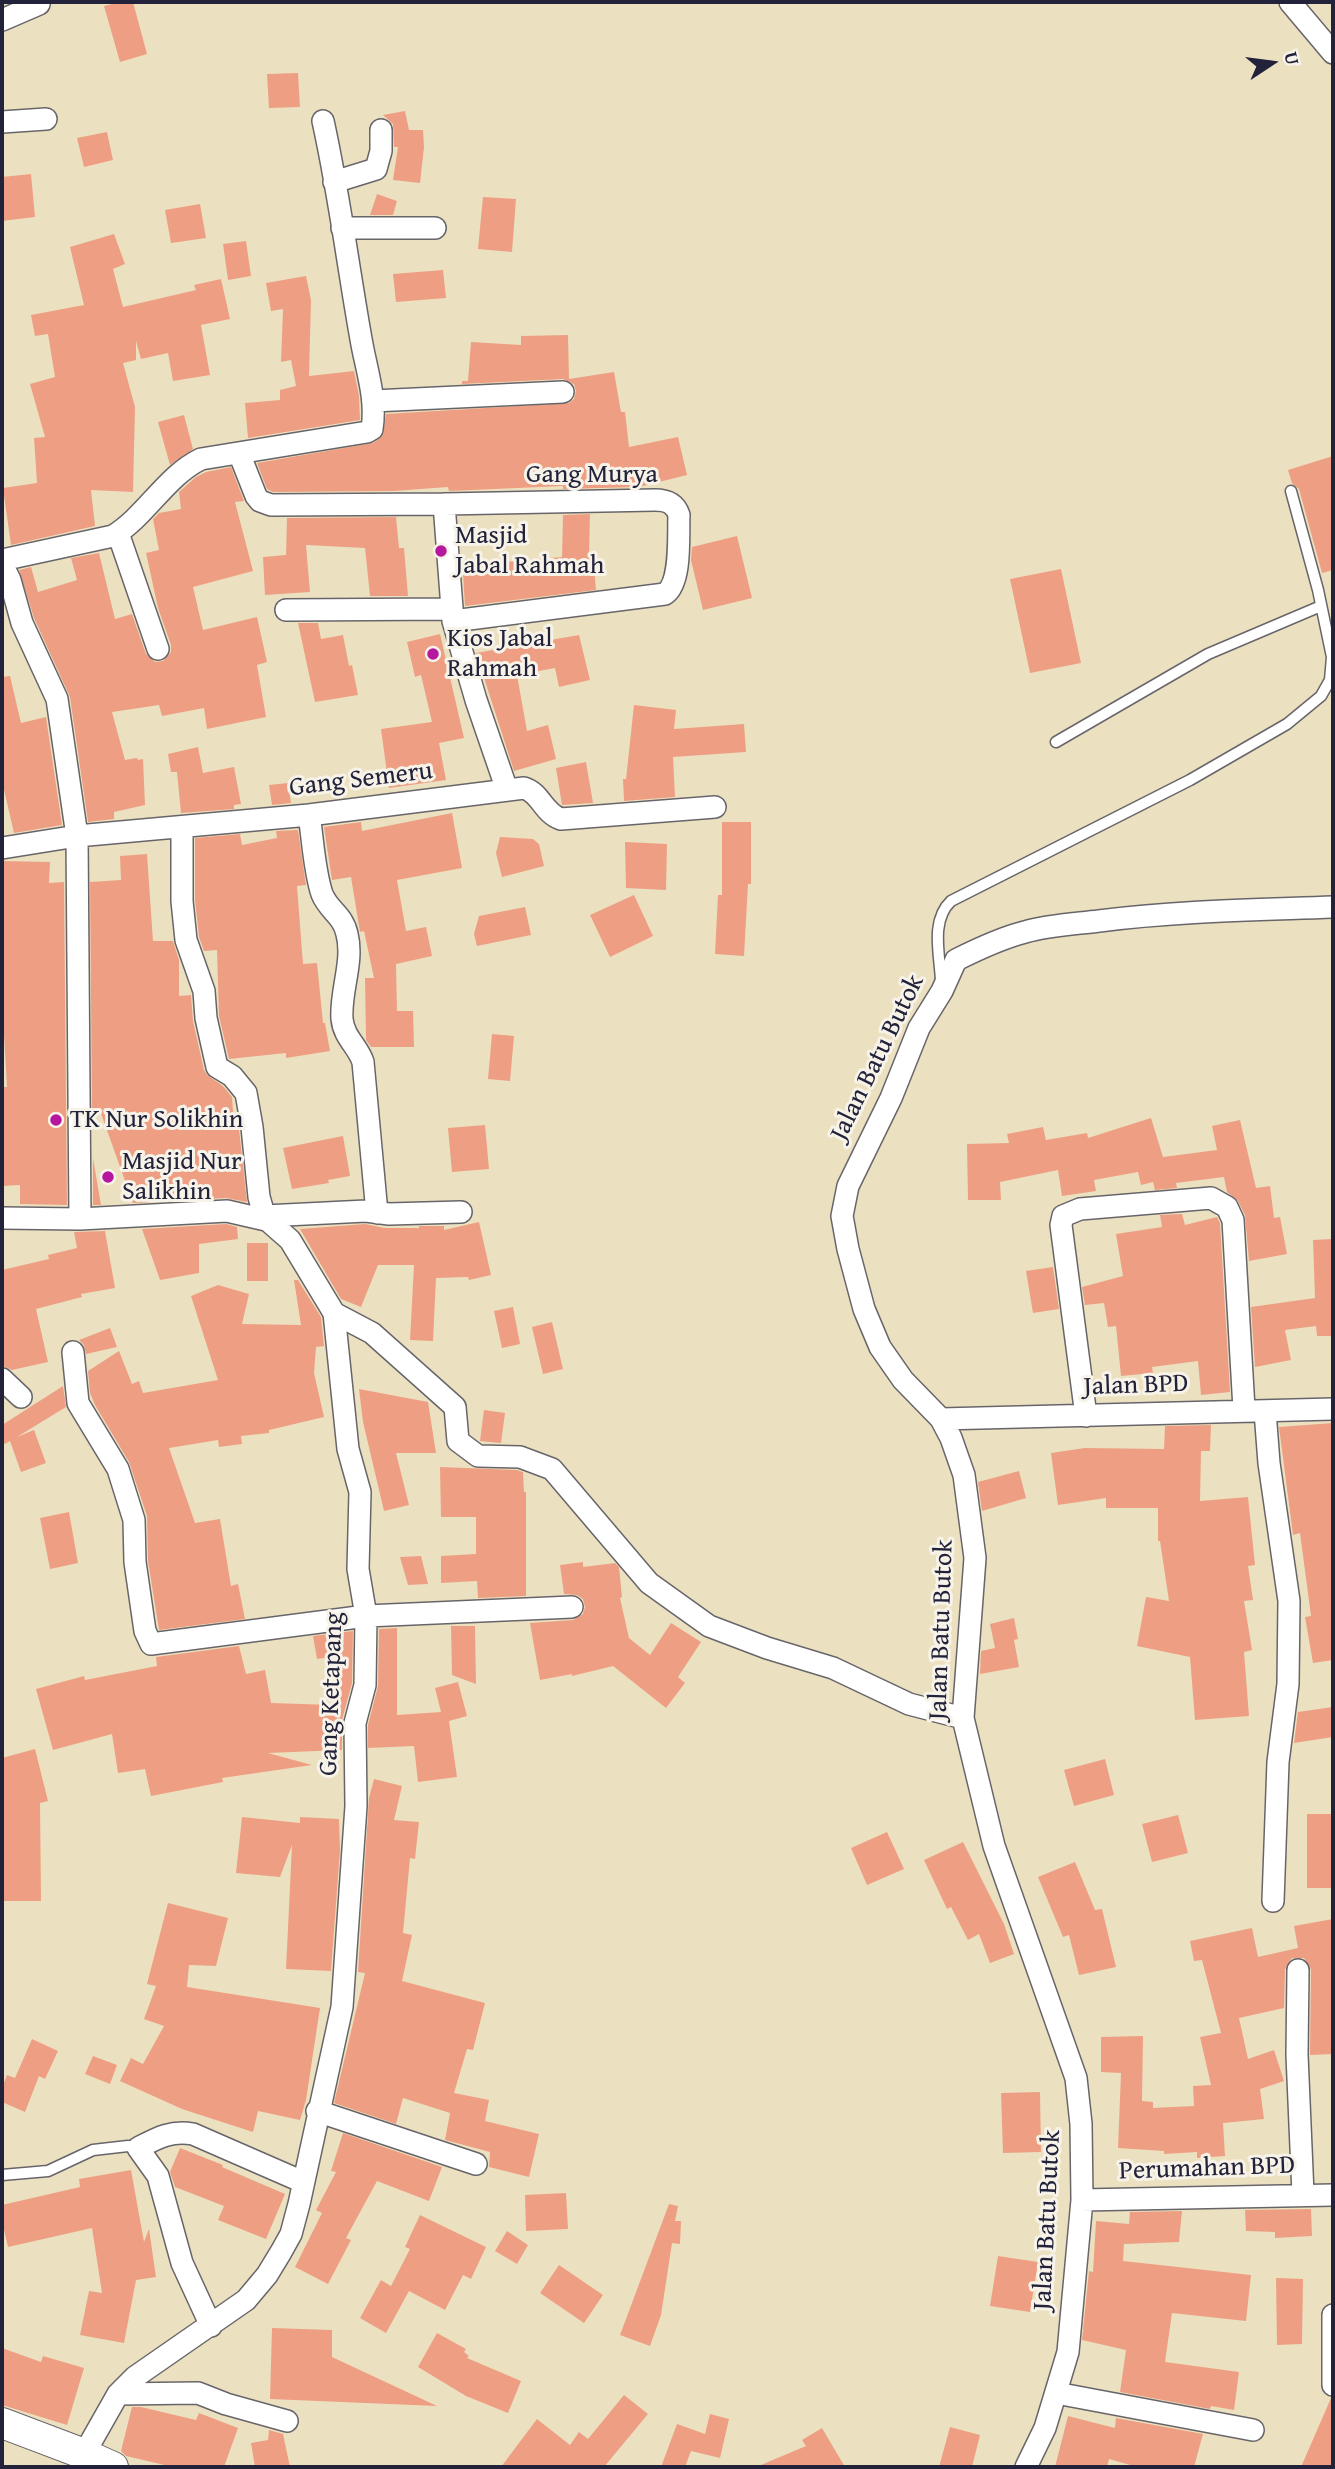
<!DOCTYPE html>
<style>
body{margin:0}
#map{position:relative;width:1335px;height:2469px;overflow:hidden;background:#ebe1c0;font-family:"Gentium Book Plus",serif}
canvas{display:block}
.frame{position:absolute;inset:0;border:4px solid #22223b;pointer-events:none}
.north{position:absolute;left:1237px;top:28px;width:70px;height:70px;-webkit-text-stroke:5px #f7f3e8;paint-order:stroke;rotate:77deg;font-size:19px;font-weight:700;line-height:28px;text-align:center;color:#22223b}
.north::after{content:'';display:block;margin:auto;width:24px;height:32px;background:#22223b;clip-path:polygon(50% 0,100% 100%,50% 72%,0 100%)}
</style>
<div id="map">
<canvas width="1335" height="2469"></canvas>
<div class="frame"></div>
<div class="north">U</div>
</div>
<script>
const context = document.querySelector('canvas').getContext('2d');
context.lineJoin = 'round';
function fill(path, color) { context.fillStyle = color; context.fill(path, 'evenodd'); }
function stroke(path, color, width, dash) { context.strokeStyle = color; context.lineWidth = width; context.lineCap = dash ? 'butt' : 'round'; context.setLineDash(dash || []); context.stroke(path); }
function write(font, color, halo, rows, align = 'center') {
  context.font = font + ' "Gentium Book Plus",serif'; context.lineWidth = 6; context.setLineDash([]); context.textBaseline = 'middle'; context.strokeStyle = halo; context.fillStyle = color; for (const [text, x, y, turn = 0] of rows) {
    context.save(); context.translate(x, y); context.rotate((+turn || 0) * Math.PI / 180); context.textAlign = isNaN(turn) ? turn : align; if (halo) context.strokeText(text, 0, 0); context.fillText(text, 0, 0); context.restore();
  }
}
fill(new Path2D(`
 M120,2H133L147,54L120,62L104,6Z
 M298,73L300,107L269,108L267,74Z
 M405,111L409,130H423L424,147L420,183L393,180L398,147H394L393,124L383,115Z
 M107,132L113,160L84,167L77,138Z
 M31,174L35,217L2,221V177Z
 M377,194L397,201L393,215H370Z
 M483,197L516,199L512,252L478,249Z
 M200,204L206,238L171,243L165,210Z
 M114,234L125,264L113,269L123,307L196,290L194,285L221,279L230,319L201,325L210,375L173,381L168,353L141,359L136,341V360L123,363L135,407L133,492L91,490L95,526L11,545L3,488L37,483L34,438L45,437L30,384L55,377L48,334L35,336L31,315L84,305L70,247Z
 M246,241L251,276L228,280L223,244Z
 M443,270L446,298L396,302L393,274Z
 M306,276L311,300L309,376L354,371L359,396L360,420L248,438L245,403L280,400V390L296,386L291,360L281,362L283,309L271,311L266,283Z
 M568,335L569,379L614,372L621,412H625L629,447L678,437L687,475L639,487L563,489V486L449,491L448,487L394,491L273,492L267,489L257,463L373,443L383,435L386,414L569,403L574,399L576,391L574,384L563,379L462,384V381H468L471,342L521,345V336Z
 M184,415L193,449L170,465L158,422Z
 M1333,456V570L1322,573L1299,489L1292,483L1288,470Z
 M231,467L244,501L235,502L253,571L193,587L203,630L257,617L267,662L257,665L266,717L207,729L204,708L162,716L159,705L112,712L125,760L137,758L138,760L143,759L145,805L114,812V819L88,822L70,697L34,618L19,570L31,567L38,592L77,580L71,558L99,553L115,619L132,614L146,654L155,662L163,661L171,652V645L158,608L146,553L159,550L153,519L159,513L181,509L179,492L196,477L206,472Z
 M590,514L589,555L593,554L596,590L465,606L463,574L465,559L539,563L538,559L562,557L563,515Z
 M396,517L399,548H404L408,596H370L365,548L306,545L310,592L265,595L263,557L286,555L287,518Z
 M737,536L752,598L703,610L691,560L692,547Z
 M1061,569L1081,663L1030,673L1010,579Z
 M298,623H318L321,639L343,635L349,666L352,665L358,695L315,702Z
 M440,634L464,738L439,743L446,780L389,788L381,729L432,722L421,675L415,677L407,642Z
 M579,635L590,680L559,687L555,668L517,675L527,731L548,725L556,759L514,771L476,653Z
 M10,676L21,723L46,717L62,825L14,833L2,781V677Z
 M634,705L676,710L674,729L744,724L746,752L673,757L675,797L624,801L623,779H626Z
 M198,747L203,773L234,767L241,804L234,805V809L181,813L177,772H171L168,754Z
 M586,762L593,803L562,805L556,768Z
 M288,783L291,803L272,805L269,785Z
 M452,813L462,868L397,880L406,931L426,927L432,956L396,964L397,1011H413L414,1047H371L366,1040L365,978H374L364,931L360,932L351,877L332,880L324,827L361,822L362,831Z
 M722,822H751V884H748L744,956L715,954L718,895H722Z
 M298,830L306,885L297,886L303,964L317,963L323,1023H325L330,1051L286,1058V1053L229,1059L219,1016L217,950L204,951L199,937L195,900V838L240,834L242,845L277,838L276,831Z
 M500,837L533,839L539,844L544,866L502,877L496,853Z
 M625,842L667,844L666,890L626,888Z
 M147,854L153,941H173L179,960V996L191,995L193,1021L204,1070L207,1075L223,1086L232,1097L234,1126H238L239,1129L247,1202L226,1198L133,1203L99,1108L92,1110L90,882L121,880L120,856Z
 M2,861L50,862L49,883L64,882L67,1205L20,1204V1185L2,1186V1087H7L2,999H4L2,946L4,897H2Z
 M634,895L653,936L610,957L590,915Z
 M525,907L531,935L477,946L474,934L479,916Z
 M492,1034L514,1036L510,1081L488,1079Z
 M1151,1118L1163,1157L1217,1150L1212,1126L1240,1120L1256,1188L1270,1186L1274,1218L1280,1217L1287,1254L1249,1261L1245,1215L1238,1201L1227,1192L1224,1177L1176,1183L1177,1188L1155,1190L1153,1182L1141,1185L1138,1172L1094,1180L1096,1191L1062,1196L1058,1170L1000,1182L1001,1200H968L967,1144L1009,1143L1007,1134L1043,1127L1046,1140L1087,1133L1088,1138Z
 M485,1125L489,1169L452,1172L448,1128Z
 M343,1136L350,1176L328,1180L329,1183L292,1189L283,1148Z
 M93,1158L101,1205H93Z
 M1182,1214L1185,1225L1217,1217L1220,1223L1230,1392L1201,1395L1198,1361L1152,1367L1153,1373L1121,1376L1116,1326L1108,1327L1104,1303L1085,1305L1082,1287L1123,1276L1116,1234L1162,1227L1160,1215Z
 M479,1222L491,1275L469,1280L468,1277L436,1278L433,1341L410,1340L414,1265H378L361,1307L341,1299L300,1229L365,1224L385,1228H419V1226H444V1230Z
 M226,1224L237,1227L238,1239L199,1244V1273L160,1280L142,1229Z
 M105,1231L115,1288L81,1294L82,1297L36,1309L48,1362L12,1370L3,1366L2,1270L49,1259L48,1255L77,1248L74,1232Z
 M1333,1239V1336H1317L1316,1326L1285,1330L1291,1360L1255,1367L1251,1307L1315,1298L1313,1240Z
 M247,1243H268V1281H247Z
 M1053,1267L1059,1309L1033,1313L1026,1271Z
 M294,1280H298L321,1317L324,1346L316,1347L314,1373L324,1417L269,1430V1433L241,1436L242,1444L219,1447L218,1440L169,1448L195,1523L220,1519L231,1586L238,1584L245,1619L159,1630L148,1561L147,1516L129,1462L95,1405L90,1393L88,1371L119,1351L132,1384L139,1381L143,1393L218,1380L191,1296L218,1285L249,1294L242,1324L301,1325Z
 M513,1307L520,1344L502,1348L494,1311Z
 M552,1322L563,1369L543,1374L532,1327Z
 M110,1328L117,1347L86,1354L84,1345L79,1340Z
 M63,1386L66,1407L17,1437L34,1430L46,1463L21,1472L10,1441L5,1444L2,1440V1425Z
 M359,1389L428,1402L436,1453H396L409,1505L384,1511L363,1422Z
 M484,1410L505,1413L501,1443L480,1441Z
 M1333,1423V1660L1313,1663L1305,1617L1311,1616L1300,1533L1293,1535L1279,1427Z
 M1211,1425L1210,1451H1201L1200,1501L1248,1497L1255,1565L1248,1566L1253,1600L1244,1601L1252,1650L1244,1652L1249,1716L1195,1720L1190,1657L1137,1646L1146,1597L1169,1601L1160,1541H1158V1508H1106V1498L1058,1505L1051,1453L1085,1448L1164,1449L1165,1426Z
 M440,1467L517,1470L523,1472L524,1492H526V1596L478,1598L477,1581L441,1583V1556L476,1554V1517H441Z
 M1019,1471L1026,1498L982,1511L978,1482Z
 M69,1512L78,1563L50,1569L40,1518Z
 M421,1556L428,1584L408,1585L400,1557Z
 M583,1562V1567L615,1563L619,1567L622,1597L620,1598L629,1638L650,1655L671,1623L701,1642L678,1677L685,1683L666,1708L613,1666L572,1676V1674L540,1680L530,1623L573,1620L583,1614L585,1607L583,1599L577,1595L564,1594L560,1565Z
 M1014,1618L1018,1639L1014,1640L1019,1667L980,1674L981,1651L995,1648L990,1624Z
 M451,1626H475L476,1684L452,1675Z
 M397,1628V1715L441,1712L435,1688L458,1682L467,1716L449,1721L457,1777L418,1782L414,1746L368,1748V1725L378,1686L379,1629Z
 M353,1631L352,1683L342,1720V1750L268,1753L312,1765L222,1778L223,1782L151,1796L145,1769L118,1773L112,1734L53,1750L36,1689L84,1676L85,1680L157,1666L156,1657L239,1646L246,1674L265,1670L271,1703L333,1705L337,1656L317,1659L313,1636Z
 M1333,1707V1737L1294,1743L1298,1712Z
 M35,1749L48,1801L40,1803L41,1901H2V1758Z
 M1105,1759L1114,1795L1074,1806L1064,1770Z
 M374,1779L402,1786L394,1820L419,1822L415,1859L410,1858L403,1933L412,1935L402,1981L485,2003L473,2050L467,2049L454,2093L489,2100L485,2121L539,2134L529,2177L489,2167L490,2152L445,2140L450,2113L403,2098L396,2124L334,2103L365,1973L358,1972L369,1798Z
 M1307,1814H1333V1888H1307Z
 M1178,1815L1188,1853L1152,1862L1142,1824Z
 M242,1817L300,1823V1817L339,1819L340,1850L331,1971L286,1969L292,1845L280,1877L236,1873Z
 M887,1832L904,1869L867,1885L851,1848Z
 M963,1842L1004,1924L1014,1954L990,1963L979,1934L968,1940L951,1907L947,1909L924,1860Z
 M1075,1862L1095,1910L1102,1909L1116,1967L1079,1975L1069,1935L1063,1937L1038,1877Z
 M168,1903L228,1918L216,1966L189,1965L187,1987L320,2008L306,2100L300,2120L258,2111L253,2132L182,2109L120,2081L131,2058L143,2064L164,2026L144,2019L156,1986L147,1984Z
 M1333,1919V2054L1310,2055L1311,1969L1304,1958H1292L1285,1969L1284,2008L1239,2018L1248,2059L1274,2050L1284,2081L1260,2089L1264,2119L1223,2123L1225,2156L1197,2158V2152L1164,2154V2151L1118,2148L1121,2073L1101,2072V2037L1143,2036L1142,2101L1153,2102V2108L1194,2106L1193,2086L1211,2085L1200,2037L1221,2033L1202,1960L1194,1961L1190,1941L1252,1928L1258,1957L1298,1948L1294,1926Z
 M32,2039L58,2051L45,2079L39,2076L25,2112L2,2102V2088L7,2075L15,2078Z
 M93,2056L117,2065L110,2084L85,2074Z
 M1040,2092L1041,2152L1003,2153L1001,2093Z
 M343,2133L442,2167L429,2201L377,2181L346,2238L351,2240L328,2284L295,2267L322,2213L316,2210L336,2172L331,2171Z
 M180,2148L223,2165L222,2167L285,2194L266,2239L218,2220L224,2206L175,2187L170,2172Z
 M131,2170L144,2242L149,2229L156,2277L136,2280L124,2343L80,2335L89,2291L102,2293L92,2228L8,2247L2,2221V2205L80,2187L79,2179Z
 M566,2193L568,2229L526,2231L525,2195Z
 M669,2204L678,2206L675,2221H681L680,2244L672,2243L661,2315L650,2346L620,2335Z
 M1311,2209L1312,2236L1275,2238V2232L1246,2231L1245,2210Z
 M1182,2211L1179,2242L1124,2244L1123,2261L1251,2275L1246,2321L1172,2313L1165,2362L1239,2372L1234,2410L1211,2406L1210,2409L1120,2392L1126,2350L1082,2340L1089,2271L1093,2272L1096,2221L1129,2224L1130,2212Z
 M420,2215L486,2247L471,2279L463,2275L445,2310L409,2291L386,2333L360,2318L381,2280L391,2286L410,2249L405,2247Z
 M507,2231L528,2245L517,2264L495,2251Z
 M998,2256L1038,2262L1030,2312L990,2306Z
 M559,2265L603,2295L584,2323L540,2293Z
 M1276,2278L1303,2279L1302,2344L1277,2345Z
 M272,2328L332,2330V2357L437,2406L270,2399Z
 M437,2333L466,2349L464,2352L469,2356L467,2358L521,2381L508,2413L466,2396L418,2367Z
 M2,2348L41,2362L43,2356L84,2368L67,2425L2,2405Z
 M624,2395L648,2414L604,2467H501L537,2419L570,2445L579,2432L588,2439Z
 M1331,2398H1333V2467H1301Z
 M132,2407H141L196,2420L199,2413L238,2428L224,2467H173L126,2456L121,2451Z
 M710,2414L729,2419L720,2458L691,2451L685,2467H661L677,2424L705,2434Z
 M1068,2416L1115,2428L1116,2418L1203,2434L1194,2467H1137L1109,2459L1107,2467H1055Z
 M950,2427L980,2435L972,2467H939Z
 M822,2428L845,2467H756L806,2446L802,2440Z
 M269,2430L283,2434L290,2467H255L251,2443L268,2440Z`), '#ee9f83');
const service = new Path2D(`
 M1056,742L1208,654L1321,606
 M941,981C940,955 930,921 951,901L1190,780L1287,724L1321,696L1330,680L1332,657L1318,590L1291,491
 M2,2175L48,2171L93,2150L128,2146L138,2148`);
const minor = new Path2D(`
 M1290,2L1333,53
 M2,20L39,4
 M2,122L46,119
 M334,182L376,169L381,151V130
 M342,228H435
 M373,401L563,392
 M239,453L256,496L260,501L271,505L444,504L655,500C667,500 675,503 679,515C678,535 682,582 665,594L453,621
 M444,504L453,621L476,700L507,790
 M118,533L158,649
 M2,560L113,536C146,516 166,476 201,459L367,432L372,429C377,398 366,369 361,339C348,266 339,193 323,121
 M2,564L10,580L22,623L57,699L77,836L80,1219
 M286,610L452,609
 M309,815C313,840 314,870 322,894C329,911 343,915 347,934C354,962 340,991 342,1019C344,1038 358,1046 363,1062L377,1213
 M2,848L77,836L309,815L524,788C541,793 543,813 561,819L715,807
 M265,1216L366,1211L389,1214L461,1212
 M2,1218L80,1219L227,1211L266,1220L265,1218
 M334,1313L372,1333L455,1407L458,1441L478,1456L520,1457L552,1469L649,1583L709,1626L767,1648L833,1668L909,1704L963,1718
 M73,1352L78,1403L118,1469L134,1520L135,1562L145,1631L151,1644L366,1616L572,1607
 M2,1379L21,1397
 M1265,1411L1269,1463L1289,1601L1288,1684L1278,1762L1273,1901
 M1086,1416L1061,1225L1063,1216L1080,1209L1211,1198L1227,1207L1233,1220L1244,1409
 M941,1419L1333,1409
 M1298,1970L1297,2055L1303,2194
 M317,2111L476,2164
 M1082,2200L1333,2195
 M211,2326L182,2263L158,2176L138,2148C157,2138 171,2130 193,2134L303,2182
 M1333,2385V2315
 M1056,2393L1253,2430
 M118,2394L198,2393L226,2404L287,2421
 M84,2454L118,2394L135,2377L246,2300L267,2275L281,2252L291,2234L299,2204L342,2007L356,1806L355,1723L365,1685L366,1616L358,1569L360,1492L348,1449L334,1313L290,1240L265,1218L259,1197L252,1127L246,1093L232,1076L217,1067L206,1018L204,991L186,940L182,901V828
 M1026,2467L1045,2428L1068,2352L1082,2200L1081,2124L1076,2078L994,1846L963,1718L975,1558L964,1475L951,1438L941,1419L903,1380L880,1347L864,1309L848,1249L842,1216L848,1186L891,1098L919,1028L942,991L956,960C978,949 1001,938 1025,932C1048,925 1074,924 1099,921C1176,911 1255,910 1333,907`);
const secondary = new Path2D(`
 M2,2423L84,2454L113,2467`);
stroke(service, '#68656a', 13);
stroke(minor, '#68656a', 24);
stroke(secondary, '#68656a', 32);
stroke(service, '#fff', 10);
stroke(minor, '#fff', 21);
stroke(secondary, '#fff', 30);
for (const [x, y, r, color] of [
 [441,551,7,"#b5179e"],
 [433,654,7,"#b5179e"],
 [56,1120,7,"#b5179e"],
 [108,1177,7,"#b5179e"]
]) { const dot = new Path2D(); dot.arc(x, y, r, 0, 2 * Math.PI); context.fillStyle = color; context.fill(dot); stroke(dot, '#f7f3e8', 2.5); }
write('26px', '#22223b', '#f7f3e8', [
 ["Gang Murya",592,475],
 ["Gang Semeru",361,780,-7],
 ["Jalan Batu Butok",878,1058,-64],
 ["Jalan BPD",1136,1386,-2],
 ["Jalan Batu Butok",942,1630,-88],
 ["Gang Ketapang",332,1694,-88],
 ["Perumahan BPD",1207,2169,-2],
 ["Jalan Batu Butok",1048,2220,-87]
]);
write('26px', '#22223b', '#f7f3e8', [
 ["Masjid",455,536],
 ["Jabal Rahmah",455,566],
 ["Kios Jabal",447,639],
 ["Rahmah",447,669],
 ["TK Nur Solikhin",70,1120],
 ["Masjid Nur",122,1162],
 ["Salikhin",122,1192]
], 'left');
</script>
